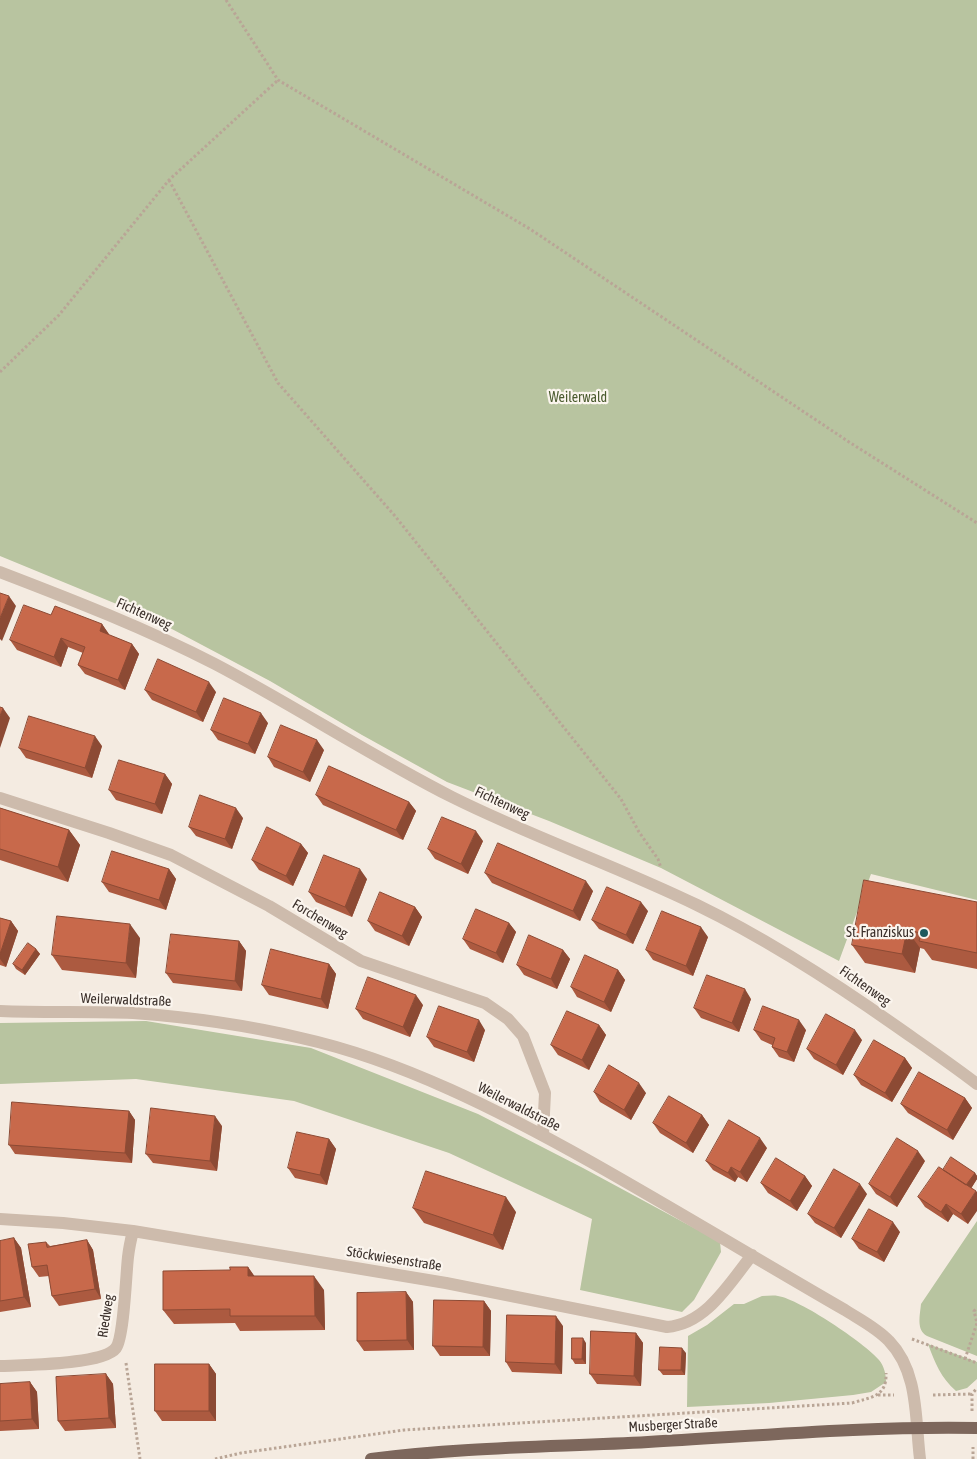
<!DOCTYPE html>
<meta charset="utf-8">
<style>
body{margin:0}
canvas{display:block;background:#f4ebe1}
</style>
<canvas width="977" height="1459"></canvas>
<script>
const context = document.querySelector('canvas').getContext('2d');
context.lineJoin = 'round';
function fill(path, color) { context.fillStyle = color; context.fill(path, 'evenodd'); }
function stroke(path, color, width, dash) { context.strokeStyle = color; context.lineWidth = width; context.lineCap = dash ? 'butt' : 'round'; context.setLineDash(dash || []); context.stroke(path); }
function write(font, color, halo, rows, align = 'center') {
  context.font = font + ' "Asap Condensed",sans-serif'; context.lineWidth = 4.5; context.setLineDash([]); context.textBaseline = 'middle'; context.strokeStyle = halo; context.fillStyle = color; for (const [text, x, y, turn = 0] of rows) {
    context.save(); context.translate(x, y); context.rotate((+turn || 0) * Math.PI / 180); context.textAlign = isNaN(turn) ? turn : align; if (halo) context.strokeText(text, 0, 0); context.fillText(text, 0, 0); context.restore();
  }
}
fill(new Path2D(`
 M0,0H977V900L871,874L839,961L661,868L549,821L447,782L362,735L270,681L153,619L0,556Z
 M146,1021L311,1048L478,1114L583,1168L720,1242L721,1252L694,1300L682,1312L580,1290L592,1219L449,1153L294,1101L136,1079L0,1084V1023Z
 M977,1221V1356L927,1336C916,1330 920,1315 921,1304Z
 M762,1296C767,1296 773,1295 778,1296C799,1299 865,1343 879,1360C884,1366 886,1374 886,1382L871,1392L853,1395L769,1403L687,1407L688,1336L707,1325L734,1304H744Z
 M928,1344L977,1362V1379L967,1388L956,1391C941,1378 935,1363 928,1344Z`), '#b8c4a0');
stroke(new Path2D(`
 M226,0L278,80L530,229L849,442L977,523
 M169,180L278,383L395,516L621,799L639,832L658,859L661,868
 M0,372L59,315L169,180L278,80
 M912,1339L977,1363
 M965,1359L977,1323L974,1311L977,1308
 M126,1363L140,1459
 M878,1395H894
 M933,1395L972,1394
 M972,1411V1394L977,1388
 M215,1459L241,1453L404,1430L852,1403C871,1397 887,1397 886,1373
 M973,1459V1447`), '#b9a596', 3, [2.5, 2.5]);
stroke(new Path2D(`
 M0,572C73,600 145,628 215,664C295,706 371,756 452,797C532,837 617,866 697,905C767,939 832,981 896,1026C923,1045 951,1064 977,1084
 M0,798L109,833L171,855L269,906L361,961L485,1003L508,1019L523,1036L545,1093L543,1134
 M0,1011C44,1013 89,1011 133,1013C189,1017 246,1025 301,1038C401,1060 502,1112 591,1162C676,1210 760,1261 845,1310C859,1319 877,1328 889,1341C919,1372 915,1419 920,1459
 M0,1219L63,1223L133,1231L446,1283L667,1327C706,1324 729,1284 752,1255
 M0,1366C23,1365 103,1365 116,1348C124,1337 126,1274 128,1257C129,1248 131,1239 133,1231`), '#cdbbac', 12);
stroke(new Path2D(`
 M371,1459C463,1447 556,1447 648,1442C757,1436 867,1426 977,1428`), '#7d675c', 12);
fill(new Path2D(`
 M51,615L102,624L109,635L132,644L139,654L125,690L85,674L78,665L83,653L68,647L61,667L17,650L10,640Z
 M145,690L216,692L203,722L152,700Z
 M268,723L255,754L218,740L211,730Z
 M102,746L92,778L26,758L19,748Z
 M324,750L310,782L274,767L268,757Z
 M165,774L172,784L162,814L116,800L109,790Z
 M316,795L409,802L416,811L403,840L323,805Z
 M0,808L69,830L80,845L68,882L0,860Z
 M243,818L232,849L196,836L189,827Z
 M483,841L468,874L435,859L428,849Z
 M301,844L308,853L293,886L259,870L252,860Z
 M169,869L176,879L166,910L109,892L102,882Z
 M485,873L593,891L580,921L492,883Z
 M367,879L352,917L316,902L309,892Z
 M977,902V969L932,960L924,949L920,948L915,973L865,963L852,945Z
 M415,907L422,917L409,946L375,931L368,921Z
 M648,911L633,944L599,929L592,920Z
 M0,918L11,921L18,931L6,967L0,965Z
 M509,923L516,932L503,963L470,949L463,939Z
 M708,937L693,976L653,960L646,950Z
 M140,938L136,978L62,970L52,955Z
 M239,941L246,951L242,991L173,983L166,973Z
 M36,949L40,954L25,975L16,969L13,964Z
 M563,950L570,959L557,989L524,975L517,965Z
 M329,964L336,974L328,1009L269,995L262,985Z
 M618,970L625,980L611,1012L577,997L571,987Z
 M751,999L739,1032L701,1018L694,1008Z
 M423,1005L410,1037L363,1019L356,1009Z
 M599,1025L606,1035L589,1070L558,1055L551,1045Z
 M485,1030L474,1062L434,1047L427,1037Z
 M754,1030H806L794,1062L779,1057L772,1047V1045L761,1040Z
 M862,1040L843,1075L814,1059L807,1049Z
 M905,1058L912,1068L892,1102L861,1085L854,1075Z
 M594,1092L646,1093L631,1120L600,1102Z
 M965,1098L972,1108L953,1140L908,1113L901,1104Z
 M129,1111L135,1120L132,1163L15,1154L9,1145Z
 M702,1115L709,1125L693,1153L660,1133L653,1123Z
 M222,1126L217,1171L153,1163L146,1154Z
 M329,1139L336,1149L327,1185L295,1178L288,1168Z
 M767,1148L747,1182L738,1177L735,1182L713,1170L706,1161Z
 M925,1161L897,1207L876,1194L869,1184Z
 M943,1170L975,1173L977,1176V1179L971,1188L968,1224L953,1214L948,1222L925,1207L918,1197Z
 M805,1176L812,1186L797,1211L768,1193L761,1183Z
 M867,1194L841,1238L815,1223L808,1214Z
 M413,1208L516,1212L503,1250L424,1223Z
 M900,1232L884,1262L859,1249L852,1239Z
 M14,1238L21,1248L31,1307L0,1312V1241Z
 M87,1240L93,1250L101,1299L59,1306L52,1296L49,1276L39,1277L32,1267L46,1242L50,1246Z
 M248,1267L254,1276L324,1290L325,1330L240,1331L235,1323L174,1324L163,1310L230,1270Z
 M406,1292L413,1302L414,1350L364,1351L357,1341Z
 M484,1301L491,1311L490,1356H440L433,1346Z
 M563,1326L562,1374L512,1372L506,1362Z
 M636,1333L643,1343L641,1386L597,1384L590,1374Z
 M586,1343V1364H575L572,1359Z
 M686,1353L685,1375H663L659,1370Z
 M209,1364L216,1374V1421H162L155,1411Z
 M106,1374L113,1384L116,1428L65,1431L58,1421Z
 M30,1382L37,1392L39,1429L0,1431V1384Z`), '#ac5a40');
fill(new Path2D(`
 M9,596L16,606L2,641L0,639V618Z
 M102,624L109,634L107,641L100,631Z
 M61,638L68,647L61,667L54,657Z
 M132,644L139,654L125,690L118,680Z
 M209,682L216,692L203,722L196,712Z
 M3,708L10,718L0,748V716Z
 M261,713L268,723L255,754L248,744Z
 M95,736L102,746L92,778L85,768Z
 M317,740L324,750L310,782L303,772Z
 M165,774L172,784L162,814L155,804Z
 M409,802L416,811L403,840L396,830Z
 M236,808L243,818L232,849L225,839Z
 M69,830L80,845L68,882L58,867Z
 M476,831L483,841L468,874L461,864Z
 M301,844L308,853L293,886L286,876Z
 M169,869L176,879L166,910L159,900Z
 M360,869L367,879L352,917L345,907Z
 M586,881L593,891L580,921L573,911Z
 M641,902L648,911L633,944L626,935Z
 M415,907L422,917L409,946L402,936Z
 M11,921L18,931L6,967L0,959V954Z
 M509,923L516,932L503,963L496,953Z
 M130,924L140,938L136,978L126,963Z
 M701,927L708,937L693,976L686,966Z
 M907,930L920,948L915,973L902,954Z
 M239,941L246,951L242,991L235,981Z
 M36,949L40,954L25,975L22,970Z
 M563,950L570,959L557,989L551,979Z
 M329,964L336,974L328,1009L321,999Z
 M618,970L625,980L611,1012L604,1002Z
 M745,989L751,999L739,1032L732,1023Z
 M416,995L423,1005L410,1037L403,1027Z
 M479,1020L485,1030L474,1062L467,1052Z
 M799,1020L806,1030L794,1062L787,1052Z
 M599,1025L606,1035L589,1070L582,1060Z
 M855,1030L862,1040L843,1075L836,1065Z
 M905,1058L912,1068L892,1102L885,1093Z
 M639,1083L646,1093L631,1120L624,1110Z
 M965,1098L972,1108L953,1140L947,1130Z
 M129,1111L135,1120L132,1163L125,1153Z
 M702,1115L709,1125L693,1153L686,1143Z
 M215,1116L222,1126L217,1171L210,1161Z
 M760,1138L767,1148L747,1182L740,1172Z
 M329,1139L336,1149L327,1185L320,1175Z
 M918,1151L925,1161L897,1207L890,1197Z
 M731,1167L738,1177L735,1182L728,1173Z
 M975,1173L977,1176V1179L969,1192L965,1187Z
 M805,1176L812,1186L797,1211L790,1201Z
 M860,1184L867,1194L841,1238L834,1228Z
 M976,1191L977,1192V1211L968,1224L961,1214Z
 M506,1197L516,1212L503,1250L493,1235Z
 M946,1204L953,1214L948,1222L941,1212Z
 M893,1222L900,1232L884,1262L877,1252Z
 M14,1238L21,1248L31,1307L24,1297Z
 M87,1240L93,1250L101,1299L95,1289Z
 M248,1267L258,1281L248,1276Z
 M314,1276L324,1290L325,1330L315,1316Z
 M406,1292L413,1302L414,1350L407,1340Z
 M484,1301L491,1311L490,1356L483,1347Z
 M556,1316L563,1326L562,1374L555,1364Z
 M636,1333L643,1343L641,1386L634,1376Z
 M583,1338L586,1343V1364L582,1359Z
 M682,1348L686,1353L685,1375L681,1370Z
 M209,1364L216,1374V1421L209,1411Z
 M106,1374L113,1384L116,1428L109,1418Z
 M30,1382L37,1392L39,1429L32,1419Z`), '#8c4a34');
const building = new Path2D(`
 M0,593L9,596L0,618Z
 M24,605L51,615L55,606L102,624L100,631L132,644L118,680L78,665L85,647L61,638L54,657L10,640Z
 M158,659L209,682L196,712L145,690Z
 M224,698L261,713L248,744L211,730Z
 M0,707L3,708L0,716Z
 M29,716L95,736L85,768L19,748Z
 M281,725L317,740L303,772L268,757Z
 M119,760L165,774L155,804L109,790Z
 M329,766L409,802L396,830L316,795Z
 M200,795L236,808L225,839L189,827Z
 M0,808L69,830L58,867L0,849Z
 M442,817L476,831L461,864L428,849Z
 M267,827L301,844L286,876L252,860Z
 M498,843L586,881L573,911L485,873Z
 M112,851L169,869L159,900L102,882Z
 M324,855L360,869L345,907L309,892Z
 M864,880L977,902V953L919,941L921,933L907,930L902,954L852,945Z
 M607,887L641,902L626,935L592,920Z
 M380,892L415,907L402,936L368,921Z
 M476,909L509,923L496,953L463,939Z
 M662,911L701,927L686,966L646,950Z
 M57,916L130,924L126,963L52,955Z
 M0,918L11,921L0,954Z
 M171,934L239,941L235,981L166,973Z
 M529,935L563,950L551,979L517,965Z
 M28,943L36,949L22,970L13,964Z
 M271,949L329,964L321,999L262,985Z
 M585,955L618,970L604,1002L571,987Z
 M707,975L745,989L732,1023L694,1008Z
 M368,977L416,995L403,1027L356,1009Z
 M439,1006L479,1020L467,1052L427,1037Z
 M763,1006L799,1020L787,1052L772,1047L775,1038L754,1030Z
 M567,1011L599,1025L582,1060L551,1045Z
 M826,1014L855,1030L836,1065L807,1049Z
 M874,1040L905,1058L885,1093L854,1075Z
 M609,1065L639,1083L624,1110L594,1092Z
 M919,1072L965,1098L947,1130L901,1104Z
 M669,1096L702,1115L686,1143L653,1123Z
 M12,1102L129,1111L125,1153L9,1145Z
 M151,1108L215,1116L210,1161L146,1154Z
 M729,1120L760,1138L740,1172L731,1167L728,1173L706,1161Z
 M297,1132L329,1139L320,1175L288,1168Z
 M897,1138L918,1151L890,1197L869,1184Z
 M951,1157L975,1173L966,1185L943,1170Z
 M776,1158L805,1176L790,1201L761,1183Z
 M939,1167L976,1191L961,1214L946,1204L941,1212L918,1197Z
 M834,1169L860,1184L834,1228L808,1214Z
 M426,1171L506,1197L493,1235L413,1208Z
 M869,1209L893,1222L877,1252L852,1239Z
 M14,1238L24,1297L0,1301V1241Z
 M87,1240L95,1289L52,1296L47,1265L32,1267L28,1244L46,1242L47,1247Z
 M230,1267H248V1276H314L315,1316H230V1309L163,1310V1271L230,1270Z
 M406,1292L407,1340L357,1341V1293Z
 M434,1300L484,1301L483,1347L433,1346Z
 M507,1315L556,1316L555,1364L506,1362Z
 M591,1331L636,1333L634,1376L590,1374Z
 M572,1338H583L582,1359H572Z
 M660,1347L682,1348L681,1370H659Z
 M155,1364H209V1411H155Z
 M106,1374L109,1418L58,1421L56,1377Z
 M30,1382L32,1419L0,1421V1384Z`);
fill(building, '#c8694b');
stroke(building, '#8c4a34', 1);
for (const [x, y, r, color] of [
 [924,933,5,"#1f5a5e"]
]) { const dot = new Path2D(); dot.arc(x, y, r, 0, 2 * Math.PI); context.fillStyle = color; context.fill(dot); stroke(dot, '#fbf5ee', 2); }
write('14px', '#4a5a2e', '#fbf5ee', [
 ["Weilerwald",578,398]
]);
write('14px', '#3b302b', '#fbf5ee', [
 ["Fichtenweg",144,614,24],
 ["Fichtenweg",502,803,25],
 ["Forchenweg",320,919,31],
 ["Fichtenweg",865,986,35],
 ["Weilerwaldstraße",126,1000,2],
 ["Weilerwaldstraße",519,1107,27],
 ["Stöckwiesenstraße",394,1259,9],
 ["Riedweg",106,1316,-81],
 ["Musberger Straße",673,1425,-3]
]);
write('14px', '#3b302b', '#fbf5ee', [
 ["St. Franziskus",914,933]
], 'right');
</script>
